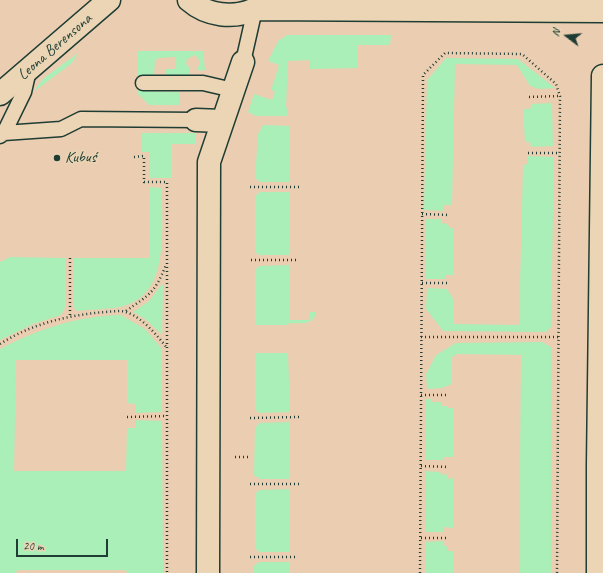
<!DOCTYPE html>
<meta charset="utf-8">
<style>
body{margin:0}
#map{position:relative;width:603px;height:573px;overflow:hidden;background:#ebceb1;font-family:Caveat,sans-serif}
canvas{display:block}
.north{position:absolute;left:547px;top:16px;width:40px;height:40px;-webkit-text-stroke:3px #ebd5b4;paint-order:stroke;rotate:286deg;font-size:11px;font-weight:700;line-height:16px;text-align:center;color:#1f3d34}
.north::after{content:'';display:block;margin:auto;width:14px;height:18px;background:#1f3d34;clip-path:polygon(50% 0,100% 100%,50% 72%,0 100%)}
.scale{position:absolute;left:16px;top:539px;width:92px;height:18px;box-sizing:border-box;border:2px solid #1f3d34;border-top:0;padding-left:5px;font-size:12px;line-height:14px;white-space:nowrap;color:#1f3d34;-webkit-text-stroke:3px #ebd5b4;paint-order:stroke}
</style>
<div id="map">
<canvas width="603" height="573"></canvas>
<div class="north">N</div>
<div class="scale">20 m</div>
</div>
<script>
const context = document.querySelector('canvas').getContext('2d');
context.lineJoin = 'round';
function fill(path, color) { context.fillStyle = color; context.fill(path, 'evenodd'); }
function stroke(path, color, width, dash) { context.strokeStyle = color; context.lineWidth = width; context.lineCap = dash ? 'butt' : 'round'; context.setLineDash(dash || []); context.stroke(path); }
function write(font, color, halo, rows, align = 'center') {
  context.font = font + ' Caveat,sans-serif'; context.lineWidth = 3; context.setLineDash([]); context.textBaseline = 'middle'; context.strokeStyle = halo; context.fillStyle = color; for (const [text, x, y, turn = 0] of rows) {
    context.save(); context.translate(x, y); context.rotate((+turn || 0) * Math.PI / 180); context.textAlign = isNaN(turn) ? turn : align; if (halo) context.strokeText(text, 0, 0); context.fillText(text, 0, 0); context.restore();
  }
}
fill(new Path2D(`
 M287,35H391L390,45H358V68L310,69V60L288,61L286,107L287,108L288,116H256L248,112L254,94L272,100L275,92L271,90L279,65L268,61L278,41Z
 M138,51H203L205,70L197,71L200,61L195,55L187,59L186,64L190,68V76L165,75V69H176L175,57L159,58L155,60L154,75H143V91L179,92V105H149L138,94Z
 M78,53L72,63L36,90L35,89L44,78Z
 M446,58L518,59L555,88L539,89L530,86L517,65L455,64L452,205H444V211L424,210L427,80Z
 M552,103L553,146L531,147L530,142H525L523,109H530L532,104Z
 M263,125L290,126L289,182H260L255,178L258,134Z
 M142,133H196V144H172V178H149V152H142Z
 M528,156L554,157L551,327L546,332L443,331L426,309L427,288L447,289L454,300V324L519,325L523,165L528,164Z
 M149,187L162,188C161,227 172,296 120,307C106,310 91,309 77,311L73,306L74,258H149Z
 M260,192H290V255H259L255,252V196Z
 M426,219H442V223L447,224L450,228H454L453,275H446L445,279H425Z
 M10,257L66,258V306L61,315L33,324L0,340V262Z
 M289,265V320H309L310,312H316C314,326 300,323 289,323L288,325H255V270L259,266Z
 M162,284L163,286L162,335L145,319L133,312L149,301Z
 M121,315L145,329L162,349V412L135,413V404L127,403V360H16L14,471H126L127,428H135V420L162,421L163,573H127L126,570H17L16,573H0V349C38,329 77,316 121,315Z
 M542,342L551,347V573H519L521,355L457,354L452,357V384L442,388L427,389L426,374L436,355L456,343Z
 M255,353H288L290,412L259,413L255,409Z
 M426,399H432V402H441V406H447V408H454V457H444L443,460H425Z
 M290,422V479H260L254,475L255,428L259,423Z
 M425,471L440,472L441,474L447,475L448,479L453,478V528L444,527V532H425Z
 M290,489V552H259L255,548V494L259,490Z
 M443,541V546H447V551H453V573H426L425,542Z
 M259,562H290V573H254V566Z`), '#aaeeb8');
const lane = new Path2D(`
 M243,62L255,9
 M143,83H203L233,90
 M4,133L61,129L81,119L196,120
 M0,136L4,133L24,92L29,70`);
const street = new Path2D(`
 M196,120L222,121
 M208,573L209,162L243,62
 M598,573V464L603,76`);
const secondary = new Path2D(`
 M189,0C207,16 234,19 255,9L603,11
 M0,94L109,0`);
stroke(lane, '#1f3d34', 17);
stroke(street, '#1f3d34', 25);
stroke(secondary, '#1f3d34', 25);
stroke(new Path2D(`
 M529,97L560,96
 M528,153H560
 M134,157L144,156V182H167V573
 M250,187H299
 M422,214L450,215
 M70,258V317
 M251,260H299
 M422,283H449
 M126,311C150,294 154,294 166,265
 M421,337H559
 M0,344C36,321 78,313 120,311C138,312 157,335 167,348
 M421,395H449
 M127,417L167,416
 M250,418L299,417
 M235,457H250
 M421,466L449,467
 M250,484H299
 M421,538H449
 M250,557H298
 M420,573L423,75L445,53L522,54L556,84L560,96L557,573`), '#1f3d34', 2.5, [1, 3]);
stroke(lane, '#ebd5b4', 14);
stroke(street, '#ebd5b4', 22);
stroke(secondary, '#ebd5b4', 22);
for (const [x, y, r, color] of [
 [57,158,4,"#1f3d34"]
]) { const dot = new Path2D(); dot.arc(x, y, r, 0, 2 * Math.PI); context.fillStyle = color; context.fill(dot); stroke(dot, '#ebd5b4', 1.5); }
write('16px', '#1f3d34', '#ebd5b4', [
 ["Leona Berensona",55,47,-41]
]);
write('16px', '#1f3d34', '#ebd5b4', [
 ["Kubuś",65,158]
], 'left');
</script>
